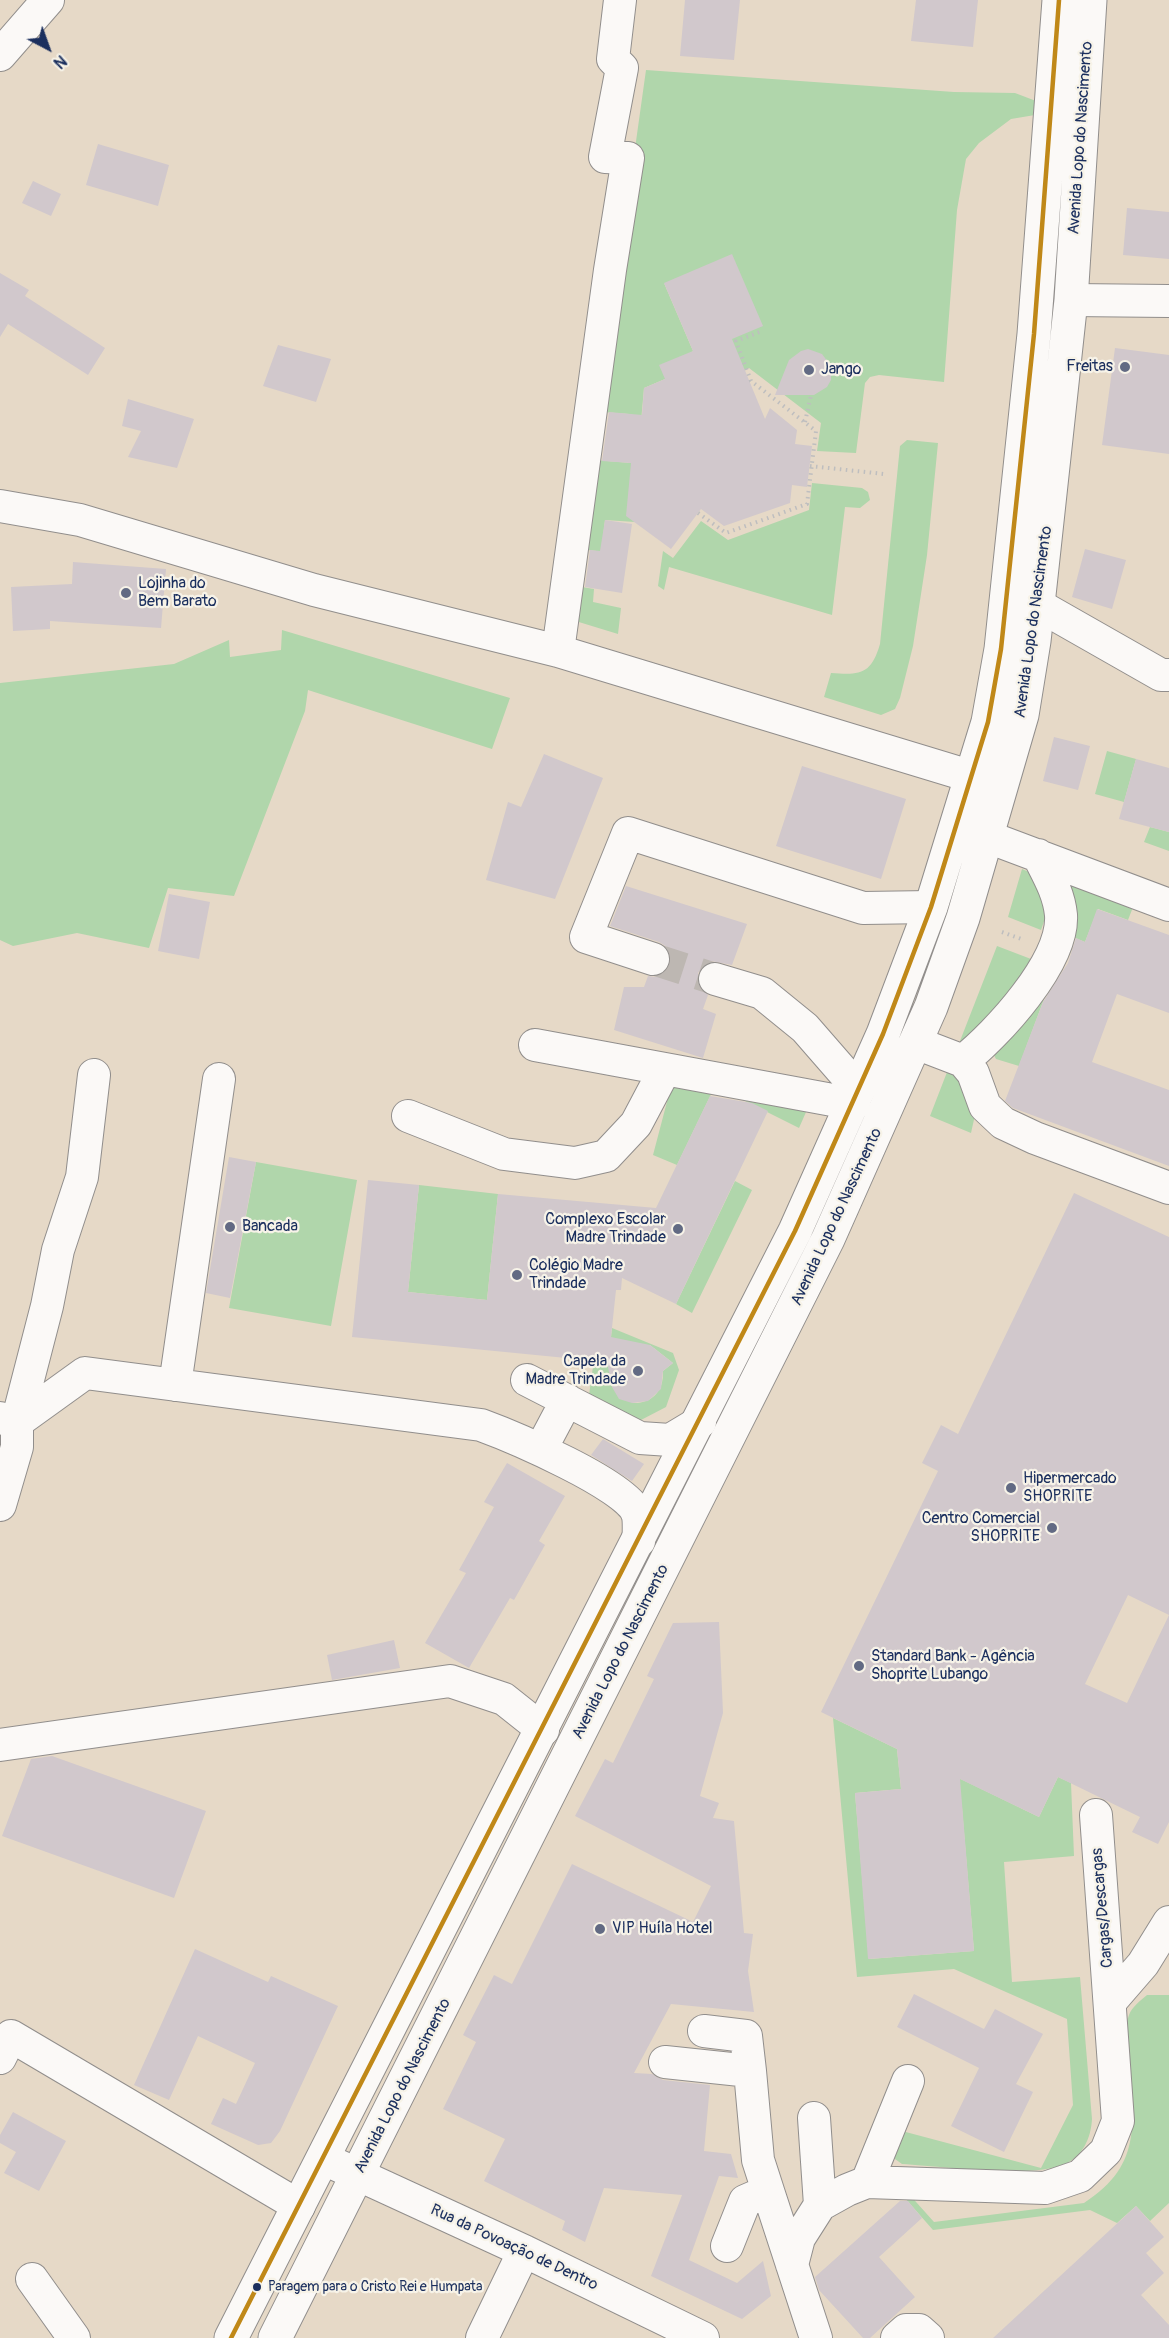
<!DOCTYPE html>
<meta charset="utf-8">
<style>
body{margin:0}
#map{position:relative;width:1169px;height:2338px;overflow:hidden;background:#e6d9c7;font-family:Pangolin,sans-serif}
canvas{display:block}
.north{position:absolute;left:18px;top:18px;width:60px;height:60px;-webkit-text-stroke:4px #f7f3e8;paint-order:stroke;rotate:139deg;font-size:16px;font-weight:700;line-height:24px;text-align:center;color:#1b2f5e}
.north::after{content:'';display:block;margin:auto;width:21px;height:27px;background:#1b2f5e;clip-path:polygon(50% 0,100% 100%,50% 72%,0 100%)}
</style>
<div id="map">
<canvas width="1169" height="2338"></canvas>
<div class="north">N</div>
</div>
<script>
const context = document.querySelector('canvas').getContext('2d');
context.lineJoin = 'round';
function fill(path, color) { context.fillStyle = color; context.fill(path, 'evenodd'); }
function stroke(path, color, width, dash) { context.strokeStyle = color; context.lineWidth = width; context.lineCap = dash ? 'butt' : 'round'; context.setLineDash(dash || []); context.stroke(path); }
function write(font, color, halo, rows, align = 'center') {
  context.font = font + ' Pangolin,sans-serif'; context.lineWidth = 4.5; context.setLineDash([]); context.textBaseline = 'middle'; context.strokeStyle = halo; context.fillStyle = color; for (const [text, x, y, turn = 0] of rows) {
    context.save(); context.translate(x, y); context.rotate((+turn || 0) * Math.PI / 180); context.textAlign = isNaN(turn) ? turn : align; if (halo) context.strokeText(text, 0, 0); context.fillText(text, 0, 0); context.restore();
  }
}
fill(new Path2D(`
 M646,70L954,92L1015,93L1036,101L1035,115L1011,119L979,143L966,159L957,210L944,382L879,375L870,377L865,383L856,453L817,451L821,423L749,368L745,370L664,283L693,351L665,379L644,388L640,433H627L629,414L603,412L595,460L631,463L635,522L605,520L603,537L622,554L588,550L582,587L594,589L593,602L621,608L618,634L569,619Z
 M907,440L938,443L927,555L913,646L900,698L895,709L881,715L824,697L831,673C860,675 871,675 880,644L900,446Z
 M812,483L862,488L868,492L870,500L860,508L845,507L832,615L669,567L664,590L658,586L663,551L673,558L701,521L728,540L809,510Z
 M282,630L510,698L492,749L308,690L305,711L234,896L168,888L149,948L77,933L13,946L0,940V683L174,664L229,640L230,657L281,650Z
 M1107,751L1136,759L1124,802L1095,794Z
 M1150,827L1169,832V851L1144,842Z
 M1022,869L1036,875L1050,904L1041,930L1008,917Z
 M1060,874L1135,902L1128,920L1098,909L1085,942L1068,935L1019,1066L996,1059L993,1053L1035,1000Z
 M997,946L1031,959L1021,984L966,1041H960Z
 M949,1067L957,1070L975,1115L971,1133L930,1116Z
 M673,1079L810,1103L799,1128L715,1086L677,1165L653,1155Z
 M256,1162L357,1180L331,1326L229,1308Z
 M735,1181L752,1190L692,1313L676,1304Z
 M419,1185L498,1194L487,1300L408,1292Z
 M612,1328L673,1353L679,1370L666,1407L641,1420L589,1395L596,1345L610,1346ZM650,1345L673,1363L663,1371C664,1391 652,1404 632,1403Z
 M833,1718L897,1749L901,1789L855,1793L869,1959L974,1951L962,1808L940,1769L1039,1817L1058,1777L1071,1783L1074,1856L1004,1862L1012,1982L1080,1977L1092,2119C1091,2138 1083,2156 1065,2164C1034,2179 940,2166 902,2164L895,2159L893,2152L902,2131L1041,2168L1073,2105L1067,2019L954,1969L857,1977Z
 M1147,1995H1169V2203L1150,2221L1136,2206L1117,2223L1090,2210L933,2230L904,2197L908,2193L934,2222L1084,2203C1145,2164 1133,2119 1128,2056C1126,2044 1124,2027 1129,2015C1132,2007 1140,2001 1147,1995Z`), '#b0d6ab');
fill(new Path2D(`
 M685,0H740L734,60L680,56Z
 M916,0H978L973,47L911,41Z
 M98,144L169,165L158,206L86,185Z
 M33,181L61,194L51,216L22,203Z
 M1127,208L1169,212V259L1123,255Z
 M732,254L763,326L732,339L765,419L770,408L797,430L795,444L812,446L807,487L792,485L790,503L724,526L701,509L671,549L626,516L631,463L602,461L609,412L642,415L644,388L665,379L659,365L693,351L664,283Z
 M0,273L29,290L25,296L105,348L88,375L8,324L0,337Z
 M278,345L331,359L316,402L263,386Z
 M1115,348L1169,355V454L1102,445Z
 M808,349L822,354L831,366V380L827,387L814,395H775L789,360L801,351Z
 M128,399L194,419L177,468L128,457L141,431L122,426Z
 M605,520L632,524L622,593L585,587L590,550L600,551Z
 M1085,549L1126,560L1112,609L1072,597Z
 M73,562L166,569L161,628L50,621V629L13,631L11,587L72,584Z
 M1054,737L1090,746L1078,790L1043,781Z
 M544,754L603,778L555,899L486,880L508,802L521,807Z
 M1136,759L1169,768V832L1119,819Z
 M802,766L906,799L881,879L776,846Z
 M626,886L747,924L732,965L711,961L703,966L698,973V984L708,995L703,1009L716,1014L703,1058L614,1030L624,987H644L648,976L656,977L665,973L670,964L671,956L667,947L659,942L610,926Z
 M169,894L210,902L199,959L158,951Z
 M1097,909L1169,935V1013L1117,994L1092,1062L1169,1090V1166L1013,1108L1005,1101L1043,1002L1068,963L1076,938L1085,942Z
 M710,1096L752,1103L768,1111L676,1304L622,1278L621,1290H616L611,1337L650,1345L673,1363L663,1371L661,1389L648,1401L632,1403L619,1399L612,1387L607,1362L352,1337L368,1180L419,1185L408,1292L487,1300L498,1194L656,1208Z
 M229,1157L256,1162L230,1298L206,1293Z
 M1074,1193L1169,1237V1822L1158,1844L1132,1832L1140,1817L1058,1777L1039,1817L960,1779L974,1951L868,1959L855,1793L901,1789L897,1749L821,1712L938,1471L922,1463L941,1425L958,1434ZM1128,1595L1169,1615L1127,1703L1085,1684Z
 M603,1439L644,1464L632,1481L591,1455Z
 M507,1463L565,1496L539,1541L545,1545L514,1600L510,1598L469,1668L425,1643L466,1573L459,1570L494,1507L484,1502Z
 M719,1622L723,1713L700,1796L719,1803L713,1818L734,1821L744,1933L753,1934L748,1971L754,2012L671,2004L634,2073L652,2074L663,2080L710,2085L704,2151L731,2154L738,2178L719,2176L689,2260L737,2283L763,2261L771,2296L742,2319L651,2276L682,2195L604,2188L585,2242L562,2230L565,2221L484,2181L505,2139L443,2109L476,2042L463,2035L494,1975L512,1984L572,1864L693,1922L711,1886L575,1816L605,1759L613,1763L654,1679L647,1676L673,1623Z
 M394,1640L400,1668L332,1680L327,1655Z
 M52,1756L206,1811L174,1898L2,1836L31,1759Z
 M195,1949L268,1982L271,1976L338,2006L280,2131L271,2143L258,2145L211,2124L223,2098L236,2104L255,2063L198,2036L169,2100L134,2085Z
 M914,1994L984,2029L995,2009L1043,2034L1016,2084L1033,2092L1004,2152L951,2126L979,2068L897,2027Z
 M13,2112L66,2141L39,2191L4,2173L16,2152L0,2143V2135Z
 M900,2201H908L922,2218L879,2257L915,2297L870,2338H863L819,2290L815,2277Z
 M1136,2206L1164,2237L1146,2253L1164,2273L1141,2295L1169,2325V2338H993Z`), '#d1c8cc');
stroke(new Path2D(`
 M653,959L715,979`), '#bdb7b2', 32, [32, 16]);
const minor = new Path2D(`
 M0,55L48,0
 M1071,300L1169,301
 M0,506L80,520L314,590L558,651L973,777
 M1038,605L1161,675H1169
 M558,651L610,270L628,158L605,157L622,68L613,59L620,0
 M988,837L1169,905
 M653,959L586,937L628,833L863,908L931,907
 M715,979L762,993L805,1028L859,1090
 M916,1043L963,1061L973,1073L985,1106L1003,1123L1035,1138L1169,1188
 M535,1045L854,1104
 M963,1061C997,1034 1064,962 1061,915C1059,893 1048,875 1038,855
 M408,1116L504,1154L575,1163L606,1156L636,1124L664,1071
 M527,1380L640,1438L670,1440L700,1422
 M175,1385L219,1079
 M0,1418L17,1422L85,1373L481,1425C511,1436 627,1485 637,1513C640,1520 638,1533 639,1541
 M541,1449L567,1400
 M0,1505L17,1447V1422L47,1306L58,1250L82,1177L94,1075
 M0,1745L450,1681L504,1699L543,1730
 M1111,2001L1143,1964L1169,1922
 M0,2058L11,2036L299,2206
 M665,2062L750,2071L746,2036L704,2031
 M750,2071L758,2160L768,2191
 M814,2118L820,2205
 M324,2159L524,2251L703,2338
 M867,2182L908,2081
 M727,2246L745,2201L768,2191L816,2338
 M792,2265L799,2238L820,2205L847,2190L867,2182L1045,2188L1080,2176L1106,2151L1118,2121L1096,1815
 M32,2279L74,2338
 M482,2338L524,2251
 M897,2338L906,2330H919L928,2338`);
const major = new Path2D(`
 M231,2338L795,1231L883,1034L931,907L988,722L1001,649L1034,334L1059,0
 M275,2338L828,1239L931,1007L963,918L1022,715L1034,641L1071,300L1090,0`);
stroke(minor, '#918e8c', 34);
stroke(major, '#918e8c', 35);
stroke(new Path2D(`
 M805,422L811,395
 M810,466L884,474
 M698,513L726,533L807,504L816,431L751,381L736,341L762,331
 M1002,932L1024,940`), '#bebebf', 4, [1.5, 4.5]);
stroke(minor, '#fbf9f7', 32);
stroke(major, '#fbf9f7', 33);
stroke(new Path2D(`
 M231,2338L795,1231L883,1034L931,907L988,722L1001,649L1034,334L1059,0`), '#c08818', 4.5);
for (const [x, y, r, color] of [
 [1125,367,6,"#626a83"],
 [809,370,6,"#626a83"],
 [126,593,6,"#626a83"],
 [230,1227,6,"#626a83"],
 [678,1229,6,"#626a83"],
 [517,1275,6,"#626a83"],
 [638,1371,6,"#626a83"],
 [1011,1488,6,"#626a83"],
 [1052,1528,6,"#626a83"],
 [859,1666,6,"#626a83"],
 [600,1929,6,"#626a83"],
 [257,2287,5,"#1b2f5e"]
]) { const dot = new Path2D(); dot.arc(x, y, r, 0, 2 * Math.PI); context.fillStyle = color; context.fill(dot); stroke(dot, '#f7f3e8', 2); }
write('14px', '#1b2f5e', '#f7f3e8', [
 ["Paragem para o Cristo Rei e Humpata",268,2287]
], 'left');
write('16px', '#1b2f5e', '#f7f3e8', [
 ["Avenida Lopo do Nascimento",1081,138,-86],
 ["Avenida Lopo do Nascimento",1034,622,-82],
 ["Avenida Lopo do Nascimento",837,1217,-65],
 ["Avenida Lopo do Nascimento",621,1652,-63],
 ["Cargas/Descargas",1103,1908,-95],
 ["Avenida Lopo do Nascimento",403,2086,-63],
 ["Rua da Povoação de Dentro",514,2248,25]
]);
write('16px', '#1b2f5e', '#f7f3e8', [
 ["Freitas",1113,367,"right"],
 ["Jango",821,370],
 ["Lojinha do",138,584],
 ["Bem Barato",138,602],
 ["Complexo Escolar",666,1220,"right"],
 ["Madre Trindade",666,1238,"right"],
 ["Bancada",242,1227],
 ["Colégio Madre",529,1266],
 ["Trindade",529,1284],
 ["Capela da",626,1362,"right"],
 ["Madre Trindade",626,1380,"right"],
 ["Hipermercado",1023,1479],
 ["SHOPRITE",1023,1497],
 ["Centro Comercial",1040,1519,"right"],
 ["SHOPRITE",1040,1537,"right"],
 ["Standard Bank - Agência",871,1657],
 ["Shoprite Lubango",871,1675],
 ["VIP Huíla Hotel",612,1929]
], 'left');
</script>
